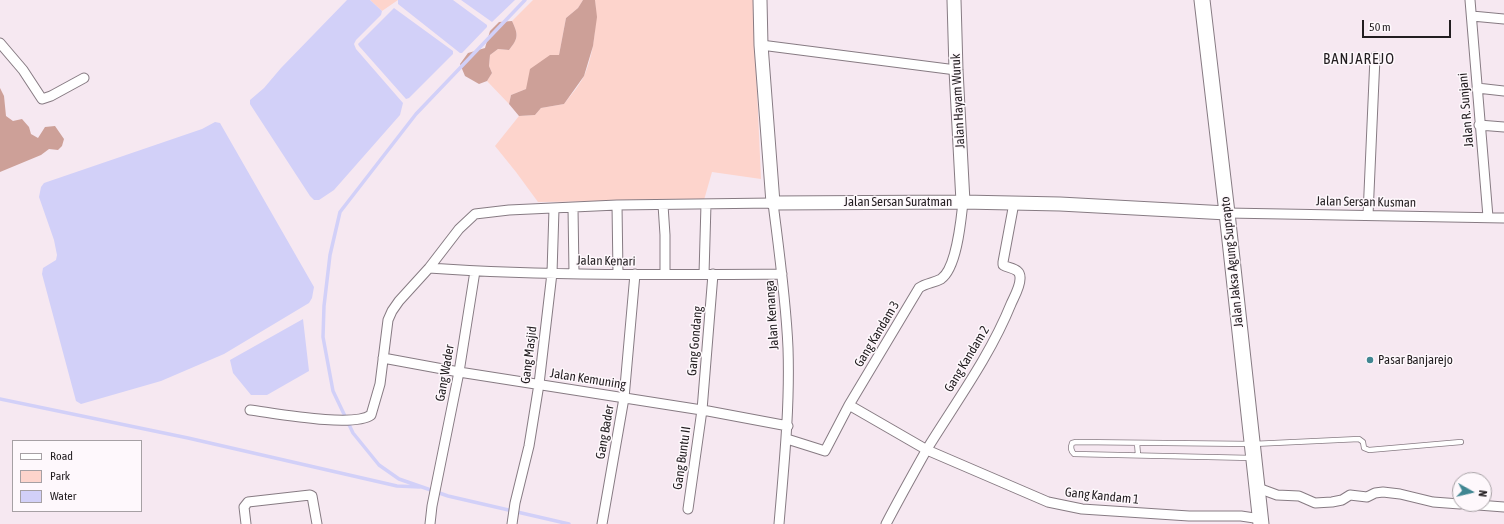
<!DOCTYPE html>
<style>
body{margin:0}
#map{position:relative;width:1504px;height:524px;overflow:hidden;background:#f6e8f1;font-family:"Asap Condensed",sans-serif}
canvas{display:block}
.legend{position:absolute;left:12px;top:440px;width:130px;height:72px;box-sizing:border-box;background:#fef8fc;border:1px solid #a6a0a4;margin:0;padding:5px 7px;list-style:none;font-size:12px;color:#221d20}
.legend li{display:flex;align-items:center;gap:8px;height:20px}
.legend b{width:20px;border:1px solid #a6a0a4}
.north{position:absolute;left:1452px;top:472px;width:40px;height:40px;box-sizing:border-box;background:#fef8fc;border:1px solid #a6a0a4;border-radius:50%;rotate:98deg;font-size:11px;font-weight:700;line-height:16px;text-align:center;color:#221d20}
.north::after{content:'';display:block;margin:auto;width:14px;height:18px;background:#408692;clip-path:polygon(50% 0,100% 100%,50% 72%,0 100%)}
.scale{position:absolute;left:1362px;top:20px;width:89px;height:18px;box-sizing:border-box;border:2px solid #221d20;border-top:0;padding-left:5px;font-size:12px;line-height:14px;white-space:nowrap;color:#221d20;-webkit-text-stroke:3px #fef8fc;paint-order:stroke}
</style>
<div id="map">
<canvas width="1504" height="524"></canvas>
<ul class="legend">
<li><b style="height:5px;background:#fff"></b>Road</li>
<li><b style="height:11px;background:#fdd4cc"></b>Park</li>
<li><b style="height:11px;background:#d2d0f8"></b>Water</li>
</ul>
<div class="north">N</div>
<div class="scale">50 m</div>
</div>
<script>
const context = document.querySelector('canvas').getContext('2d');
context.lineJoin = 'round';
function fill(path, color) { context.fillStyle = color; context.fill(path, 'evenodd'); }
function stroke(path, color, width, dash) { context.strokeStyle = color; context.lineWidth = width; context.lineCap = dash ? 'butt' : 'round'; context.setLineDash(dash || []); context.stroke(path); }
function write(font, color, halo, rows, align = 'center') {
  context.font = font + ' "Asap Condensed",sans-serif'; context.lineWidth = 3; context.setLineDash([]); context.textBaseline = 'middle'; context.strokeStyle = halo; context.fillStyle = color; for (const [text, x, y, turn = 0] of rows) {
    context.save(); context.translate(x, y); context.rotate((+turn || 0) * Math.PI / 180); context.textAlign = isNaN(turn) ? turn : align; if (halo) context.strokeText(text, 0, 0); context.fillText(text, 0, 0); context.restore();
  }
}
fill(new Path2D(`
 M370,0H398L382,11Z
 M533,0H583L578,8L566,18L559,55L526,89L511,95L509,104L487,81L492,73L489,66L490,55L498,49L509,50C519,38 518,34 512,21Z
 M595,0H753L761,179L712,172L704,200L538,202L516,172L495,146L519,116L535,115L541,108L564,104C571,95 579,86 584,76C594,55 597,22 595,0Z`), '#fdd4cc');
fill(new Path2D(`
 M583,0H595L597,17L593,46L584,76L564,104L541,108L535,115L519,116L509,104L511,95L526,89L530,69L550,55H559L566,18L578,8Z
 M512,21C518,34 519,38 509,50L498,49L490,55L489,66L492,73L487,81L479,84L465,76L460,64L468,53L485,48L490,31L499,22Z
 M0,88L4,96L6,116L13,121L22,119L29,127L31,134L38,138L45,127L55,126L64,139L62,146L58,150L49,149L41,155L0,172Z`), '#cda098');
fill(new Path2D(`
 M347,0H370L382,11L381,15L356,40L354,44L356,49L403,103L400,115L334,190L319,200H314L310,196L250,104V100L264,88L281,68Z
 M398,0H453L487,25V27L462,53H460L398,4Z
 M461,0H515L492,22Z
 M394,8L453,51V54L409,98L406,99L359,46L358,44Z
 M215,122L220,123L314,287L312,298L309,303L224,354L161,381L81,404L76,401L42,274L43,268L56,260L57,255L54,240L39,197L41,187L44,183L202,129Z
 M303,319L309,371L267,395H251L233,373L230,360Z`), '#d2d0f8');
stroke(new Path2D(`
 M525,0L416,114L340,212L330,255L324,306L323,337L333,391L353,433L379,465L399,479L448,496L569,524
 M0,399L188,438L397,486L420,487`), '#d2d0f8', 3.5);
const lane = new Path2D(`
 M1137,443L1138,455
 M1252,458L1074,454C1071,451 1070,448 1072,443L1076,442L1253,444L1359,439L1363,442L1364,448L1369,450L1461,442`);
const street = new Path2D(`
 M1470,0L1488,217
 M1472,16L1504,19
 M0,43L23,70L42,99L51,96L84,78
 M761,45L956,70
 M1477,88L1504,91
 M1479,125L1504,127
 M617,205L618,274
 M663,205L665,235V274
 M573,208L574,273
 M1227,213L1504,218
 M1368,215L1375,57
 M429,268C546,276 664,275 782,274
 M704,274L706,204
 M383,358L459,372L708,411L788,426
 M849,405L927,450L1048,502L1082,509L1189,516H1241L1261,519
 M250,410C274,413 353,428 371,415L380,384L388,320L392,311L399,301L429,268L459,229L475,214L509,210L617,205L773,203C779,251 786,300 788,348C790,407 784,465 779,524
 M787,439L825,451L849,405L919,288C926,283 934,283 941,279C957,268 961,220 963,202
 M1258,488L1277,495L1299,496L1315,503L1332,502L1342,500L1350,495L1367,497L1375,493L1383,492L1400,494L1433,502L1460,504
 M1465,504L1504,507
 M688,509L702,410L713,274
 M246,524L244,507L248,502L310,495L312,496L317,524
 M430,524L432,506L459,372L475,271
 M512,524L515,503L529,446L539,384L552,273L554,209
 M602,524L624,398L635,274
 M886,524C899,499 913,474 927,449C956,402 990,356 1011,304C1014,297 1020,287 1020,279C1021,268 1010,269 1003,265V262L1014,203`);
const secondary = new Path2D(`
 M760,0L761,45L773,203L963,202L1060,204L1227,213
 M954,0L956,70L963,202`);
const primary = new Path2D(`
 M1202,0L1227,213L1261,524`);
stroke(lane, '#877b83', 6);
stroke(street, '#877b83', 11);
stroke(secondary, '#877b83', 15);
stroke(primary, '#877b83', 17);
stroke(lane, '#fff', 4.5);
stroke(street, '#fff', 9);
stroke(secondary, '#fff', 13);
stroke(primary, '#fff', 15);
for (const [x, y, r, color] of [
 [1370,360,4,"#408692"]
]) { const dot = new Path2D(); dot.arc(x, y, r, 0, 2 * Math.PI); context.fillStyle = color; context.fill(dot); stroke(dot, '#fef8fc', 1.5); }
write('13px', '#221d20', '#fef8fc', [
 ["Jalan Hayam Wuruk",958,101,-93],
 ["Jalan R. Sunjani",1466,110,-95],
 ["Jalan Sersan Suratman",898,202],
 ["Jalan Sersan Kusman",1366,202,1],
 ["Jalan Kenari",606,261,1],
 ["Jalan Jaksa Agung Suprapto",1232,262,-96],
 ["Jalan Kenanga",772,315,-94],
 ["Gang Kandam 3",877,334,-59],
 ["Gang Gondang",695,341,-85],
 ["Gang Masjid",529,355,-83],
 ["Gang Kandam 2",967,359,-59],
 ["Gang Wader",445,373,-80],
 ["Jalan Kemuning",588,379,9],
 ["Gang Bader",605,432,-80],
 ["Gang Buntu II",682,458,-82],
 ["Gang Kandam 1",1102,496,6]
]);
write('13px', '#221d20', '#fef8fc', [
 ["Pasar Banjarejo",1378,360]
], 'left');
context.letterSpacing = '1px';
write('15px', '#221d20', '#fef8fc', [
 ["BANJAREJO",1359,59]
]);
context.letterSpacing = '0px';
</script>
